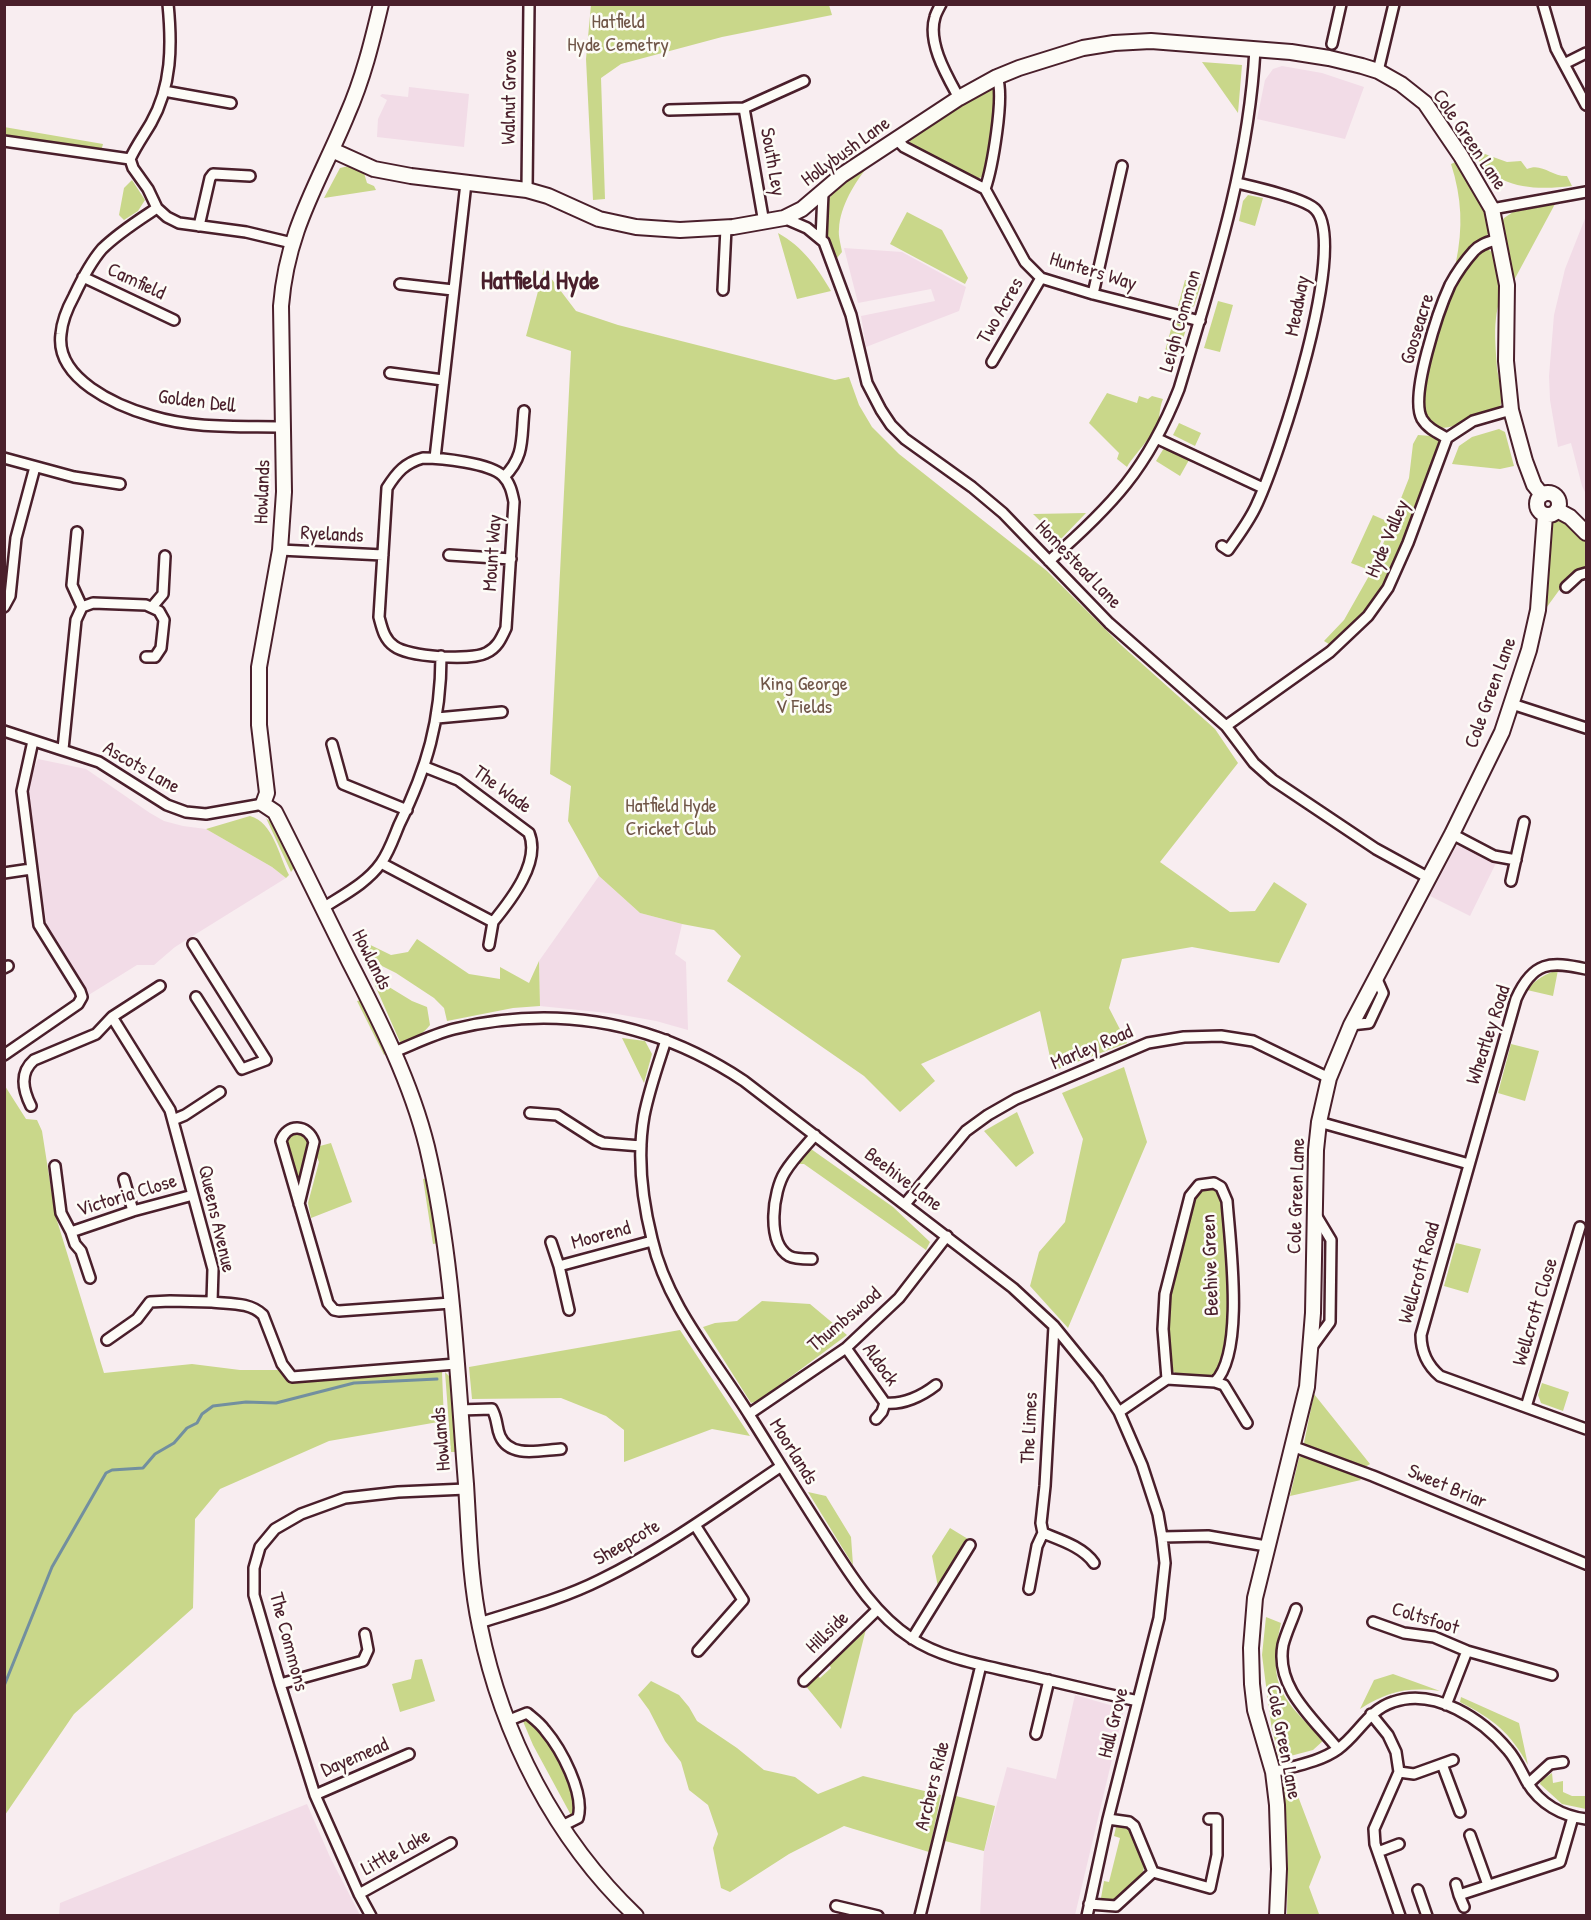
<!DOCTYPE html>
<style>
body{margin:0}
#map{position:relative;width:1591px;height:1920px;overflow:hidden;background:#f8edf0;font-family:"Patrick Hand",sans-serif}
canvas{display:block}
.frame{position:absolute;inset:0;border:6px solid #4a1f2b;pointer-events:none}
</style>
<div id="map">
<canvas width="1591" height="1920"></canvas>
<div class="frame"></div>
</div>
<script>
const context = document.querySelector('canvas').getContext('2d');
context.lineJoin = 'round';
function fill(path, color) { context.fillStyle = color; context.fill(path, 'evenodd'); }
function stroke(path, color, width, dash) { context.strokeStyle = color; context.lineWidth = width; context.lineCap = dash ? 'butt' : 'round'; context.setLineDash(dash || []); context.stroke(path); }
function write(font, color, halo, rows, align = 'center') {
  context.font = font + ' "Patrick Hand",sans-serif'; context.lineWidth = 5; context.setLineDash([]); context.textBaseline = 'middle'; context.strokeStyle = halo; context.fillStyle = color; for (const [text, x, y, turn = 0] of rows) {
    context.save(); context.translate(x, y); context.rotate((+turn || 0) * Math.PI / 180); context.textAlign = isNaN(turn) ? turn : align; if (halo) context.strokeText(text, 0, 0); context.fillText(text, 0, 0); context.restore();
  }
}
fill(new Path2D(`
 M1282,66L1322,73L1364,87L1345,139L1257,119L1265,80L1273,69Z
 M409,87L469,94L464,147L377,137L378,119L387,100L380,96L382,94L408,97Z
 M1586,216V494L1582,486L1571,443L1558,447L1550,400L1549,376L1554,315L1565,269Z
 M844,248L902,252L966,287L959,311L866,347L861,316L935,301L931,289L858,303Z
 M38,759L86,769L150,813L164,821L183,826L206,829L272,867L286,878L175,947L154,965H137L87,996L48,932L26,788Z
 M1460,845L1496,863L1470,916L1430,896L1456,846Z
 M599,876L640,913L682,924L675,954L686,962L688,1030L656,1021L617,1014L540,1006L539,961Z
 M1075,1695L1124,1709L1075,1915H980L984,1851L1007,1767L1056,1779Z
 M307,1804L330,1857L360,1915H59L60,1903Z`), '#f2dce7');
fill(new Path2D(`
 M829,5L832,15L722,37L621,64L601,78L605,199L593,200L586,59L591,5Z
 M1202,62L1242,65L1238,113Z
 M990,88L994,91L995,95L988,170C984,177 980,179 973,178L914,148L910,143V137L985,89Z
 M4,127L103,144L99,159L5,147Z
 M1471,149L1507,162L1521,161L1527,169C1542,162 1552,177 1567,176L1572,186C1531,191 1492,188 1471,149Z
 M1458,161C1470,182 1491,208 1489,233L1472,249L1460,264L1456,262C1463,228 1462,198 1451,164Z
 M869,165C855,182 840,206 839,229C838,236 841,245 842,252L837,258L822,234L823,209L835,189Z
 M349,166L364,173L367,183L374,186L376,190L324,198L340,168Z
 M132,180L145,200L138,211L124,220L119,215L124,188Z
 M1248,195L1263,198L1255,226L1239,221L1243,201Z
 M1555,204L1512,284L1510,261L1501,225L1504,218L1513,212Z
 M907,212L942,230L968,278L965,284L890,244Z
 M778,233C803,247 817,267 831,291L797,299Z
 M1483,250H1489L1496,255C1498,265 1501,276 1501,286C1501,297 1497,308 1496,318C1494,334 1496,352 1497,368C1498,378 1506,400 1499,408C1494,413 1487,411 1481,413C1474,415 1467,418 1461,422C1450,429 1438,431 1428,420C1410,398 1444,304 1456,280C1462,270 1472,255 1483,250Z
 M544,269L576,311L618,325L835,380L849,377L859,405L872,427L899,454L1047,571L1121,645L1215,729L1238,763L1160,862L1230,912L1255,911L1274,882L1307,904L1279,963L1192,947L1122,959L1109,1008L1127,1043L1053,1071L1040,1011L921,1064L935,1081L900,1112L864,1076L727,981L741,956L714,930L682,924L640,913L599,876L568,821L571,786L550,774L571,351L526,336Z
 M1185,280L1201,284L1194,306L1189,309L1178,306Z
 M1218,301L1233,305L1220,352L1204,348Z
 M1173,322L1187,326L1178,355L1165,351Z
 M1107,393L1137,403L1139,396L1148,399L1152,396L1163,399C1160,407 1160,411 1159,418C1156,434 1135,453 1127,467L1117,459L1119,453L1089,423Z
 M1179,423L1201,433L1195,446L1173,435Z
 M1499,429L1505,432L1514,466L1500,469L1452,464L1459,446L1472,437Z
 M1418,435L1431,436L1443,440L1405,542L1385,587L1364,615L1332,646L1324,641L1344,620L1374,567L1409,478L1413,444Z
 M1164,448L1189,460L1180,476L1156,461Z
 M1086,513L1060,540L1033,514Z
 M1373,515L1389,522L1369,570L1351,563Z
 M1557,521C1570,522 1577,531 1586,540V568L1568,578L1544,611L1550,525Z
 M250,816C273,822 279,856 289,875L286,878L272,867L206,829Z
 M266,818L276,827L293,862L294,868L291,872Z
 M354,937L391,955L408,952L417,939L469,974L500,979V967L529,983L539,961L540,1006L513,1008L447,1021L444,1008L434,998L396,973L364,957Z
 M1558,970L1553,996L1527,990C1536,979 1545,974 1558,970Z
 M371,976L412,1001L427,1007L430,1025C422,1035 414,1040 400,1042Z
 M361,1000L387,1053L384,1055L357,1001Z
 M622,1038L645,1041L652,1054L644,1083Z
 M1511,1044L1539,1051L1525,1101L1498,1093Z
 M1124,1067L1147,1142L1068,1328L1030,1286L1039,1252L1065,1222L1083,1139L1062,1093Z
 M5,1086L26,1119L37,1120L42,1131L55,1214L104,1373L192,1364L240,1370H282L291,1380L442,1372L444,1421L329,1441L220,1489L195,1519L193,1608L74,1714L5,1815Z
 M1017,1112L1034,1153L1016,1167L984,1131Z
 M297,1133L306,1138L308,1142L298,1185L286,1142L289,1136Z
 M331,1143L352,1202L311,1218L308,1203L319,1162L317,1157L320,1146Z
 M811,1149L893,1207L930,1242L926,1250L804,1164H797Z
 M428,1178L439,1243L433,1244L423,1179Z
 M1203,1187L1216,1188L1221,1194C1228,1229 1238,1341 1218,1370C1214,1376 1205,1379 1198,1378C1187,1378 1177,1376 1169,1368C1168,1344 1165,1318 1169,1294C1175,1262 1186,1231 1194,1200L1197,1192Z
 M1456,1243L1481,1249L1468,1293L1444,1286Z
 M762,1301L810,1304L847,1335L758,1401L751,1403L703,1327L715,1323L737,1321Z
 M680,1330L750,1436L712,1429L624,1462V1430L606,1416L561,1398L472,1399L469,1367Z
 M445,1372L451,1378L456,1452H451Z
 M1542,1383L1569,1392L1563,1411L1541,1403L1538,1395Z
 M1314,1394L1370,1464L1365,1467L1360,1466L1307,1448L1304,1443Z
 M1302,1455L1356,1474L1361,1480L1290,1496L1299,1458Z
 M808,1492L826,1496L851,1537L853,1565Z
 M950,1528L968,1539L938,1587L932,1556Z
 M1266,1617L1281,1623C1267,1685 1281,1698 1324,1740L1313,1750L1279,1759L1271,1724L1262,1655Z
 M866,1629L841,1729L804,1684L815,1673L820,1678L831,1668L829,1664Z
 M422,1659L435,1701L400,1712L392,1684L411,1679L415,1660Z
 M1393,1674L1440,1691C1407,1687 1389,1691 1360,1709L1374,1680Z
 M651,1681L679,1695L689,1707L697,1721L737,1748L764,1770L795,1777L818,1794L863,1776L941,1795L929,1852L844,1826L789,1854L730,1892L721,1888L713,1848L718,1834L708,1805L689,1790L681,1762L665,1741L649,1710L638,1695Z
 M1461,1697L1519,1723L1528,1765C1510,1732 1493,1719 1460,1702Z
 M528,1718C554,1744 573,1776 575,1814L572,1817L533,1745L522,1719Z
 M1552,1773L1553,1783L1563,1781V1792L1572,1796H1586V1809L1562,1804L1540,1784L1541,1781Z
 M1290,1775L1321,1857L1309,1887L1319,1914L1323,1915H1287C1288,1869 1288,1823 1283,1777Z
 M956,1796L995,1806L984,1851L945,1841Z
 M1123,1825L1131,1828C1150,1875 1151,1868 1115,1902H1106L1101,1898L1104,1881L1109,1882L1120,1838L1114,1836L1116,1827Z`), '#c9d78a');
stroke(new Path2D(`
 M4,1686L52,1567L106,1473L112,1470L143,1468L155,1454L174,1443L187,1428L197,1423L202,1414L213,1406L246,1402L276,1403L354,1383L437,1379`), '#728f9f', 3);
const street = new Path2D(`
 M168,4C172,45 172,86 151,123C144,135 136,146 130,159L133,168L148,189L157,208L167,217L179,223L246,232L292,243
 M941,4C939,8 936,13 935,17C927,43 947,76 959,98
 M1543,4L1556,49L1586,105
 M1332,44L1341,4
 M1564,64L1586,53
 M1378,71L1394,4
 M164,91L231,103
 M744,108L764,223
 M669,110L744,108L804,81
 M896,139L904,147L985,189L1025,262L1041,278L1093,294L1200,321
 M4,141L130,159
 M985,189C992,169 1005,96 997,77
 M527,190L529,4
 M157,208C139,220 118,233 102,249C90,263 82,279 74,296C68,307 62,321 61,334C55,379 117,406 152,416C194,429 240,426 284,427
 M1492,209L1586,192
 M784,218L807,228L824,242L851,315L867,383L881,410L891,425L905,439L972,487L1003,513L1109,623L1226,726L1254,763L1273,780L1376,849L1429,878
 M199,226L210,178L213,174L250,176
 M821,239L823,193
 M83,277L174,320
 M400,284L453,290
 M723,290L726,228
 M1093,294L1122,166
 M992,362L1041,278
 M390,373L443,380
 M1447,438C1438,433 1428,429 1422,419C1409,396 1439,309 1450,285C1456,274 1465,261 1474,251C1480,244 1489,242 1498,239
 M1158,439L1263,488
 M4,458L74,477L120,484
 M423,458C441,458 490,463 503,476C510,483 512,492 514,502L506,628C501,639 497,648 486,653C470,661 408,657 394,646C384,639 382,628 379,617L387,488C397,472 405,463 423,458Z
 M435,458L466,183
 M504,477C525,456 521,439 524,411
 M77,532L72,585L82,607
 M1222,546L1228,550C1239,535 1250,520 1257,504C1278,459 1350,244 1315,209C1304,198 1254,187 1237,183
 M280,550L383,555
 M449,555L511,559
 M1049,561C1112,506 1148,468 1179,389C1212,278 1249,166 1255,49
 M1566,587L1579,575L1586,573
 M4,607L10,596L16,538L35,467
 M152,607L163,594L165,556
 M1512,704L1586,728
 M437,718L502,712
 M1226,726L1330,652L1368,616L1388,588L1408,543L1447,438L1473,421L1511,410
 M4,731L99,762L167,805L186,812L206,814L263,804
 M332,744L343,784L407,810
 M63,749L76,620L82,607L93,603L146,605L159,611L164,620L161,648L155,657H146
 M1452,834L1494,856L1516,860
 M381,863L493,922C511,900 541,862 529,833L458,780L425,767
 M4,873L31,869
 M1511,881L1524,822
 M323,908C343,895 367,883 381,863C389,852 394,837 399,825C427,768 441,720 441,656
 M193,944L266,1060L242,1069L196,997
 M489,945L493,922
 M4,968L8,966
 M1586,969C1550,961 1533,961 1516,999L1421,1335C1421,1352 1427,1365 1440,1376L1586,1429
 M112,1017L160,986
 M1351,1025L1369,1023L1383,993L1376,977
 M666,1040C658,1065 649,1090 644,1116C637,1156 642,1199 652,1239C667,1306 715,1359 750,1416C775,1456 800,1497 826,1537C850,1574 874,1614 911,1638C941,1658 982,1665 1016,1673C1057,1682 1097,1692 1138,1701
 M394,1052C414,1044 434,1034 454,1029C559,1004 655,1022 744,1081L1013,1288L1054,1326L1098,1380L1119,1412L1142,1465L1158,1514L1162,1537L1165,1563L1159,1618L1108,1819L1087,1916
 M4,1055L78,1004L82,997L80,991L39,925L22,791L33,741
 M31,1106C23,1090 19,1073 34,1060L96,1034L112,1017L170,1110L213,1269L212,1302C230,1304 250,1302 263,1315L282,1364L292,1377L456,1364
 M530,1113L557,1115L596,1140L603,1143L641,1146
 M173,1120L185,1115L220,1092
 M1319,1122L1469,1164
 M55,1166L61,1213L71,1232L75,1244L81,1251L90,1278
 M124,1179L133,1211
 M299,1204L314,1142C308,1124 287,1123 281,1141L328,1303L334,1310L339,1311L451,1303
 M905,1204L966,1131L988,1115L1016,1099L1148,1043L1184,1037L1221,1036L1253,1041L1329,1078
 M71,1232L133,1211L193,1195
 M551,1242L559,1266L569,1310
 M812,1259C805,1259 794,1259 789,1256C766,1242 773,1191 785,1172C793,1159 805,1147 815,1135
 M559,1266L652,1241
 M1054,1326L1045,1486L1041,1523L1043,1533C1060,1540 1083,1547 1094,1563
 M107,1340L137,1319L150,1302L170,1301L212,1302
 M846,1348L885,1403
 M1311,1348L1330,1322L1331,1240L1316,1215
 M1215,1382L1224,1385L1247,1423
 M1526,1407L1580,1227
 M459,1410L492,1409C498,1420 496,1427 500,1436C510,1459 541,1450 561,1449
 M1119,1412L1167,1379L1215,1382C1245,1352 1230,1243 1227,1201L1221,1187L1214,1183L1199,1185L1190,1196L1165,1294L1163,1329L1167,1379
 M749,1414L846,1348L899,1298L947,1236
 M876,1419L882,1412L885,1403C903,1405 922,1396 936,1385
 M1292,1446L1373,1476L1586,1564
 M695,1525L743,1600L698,1651
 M1162,1537L1208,1536L1266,1546
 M1029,1589L1037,1546L1043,1533
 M1296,1609C1292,1621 1286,1633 1283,1645C1275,1688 1314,1719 1338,1749
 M1373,1622L1404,1633L1434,1637L1467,1651L1552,1675
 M479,1623C520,1610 562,1599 600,1580C664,1549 722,1506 780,1467
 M912,1639L970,1545
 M804,1681L877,1610
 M280,1684L363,1661L368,1650L365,1634
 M1446,1705L1467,1651
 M1371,1714L1388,1735L1396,1752L1399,1772L1374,1829L1375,1844L1400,1916
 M507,1721L527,1713C533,1718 540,1723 545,1730C561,1749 585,1793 578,1818L562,1826
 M1036,1734L1049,1680
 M1442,1764L1460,1812
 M1273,1772C1294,1766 1320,1762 1338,1749C1358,1735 1368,1710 1393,1702C1435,1687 1483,1720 1508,1750C1516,1759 1521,1771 1527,1782C1540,1804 1562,1816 1586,1819
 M1399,1772L1414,1774L1453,1760
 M1528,1784L1550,1764L1563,1762
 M315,1795L409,1754
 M1470,1835L1488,1885
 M1378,1852L1399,1844
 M1153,1872L1210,1888L1217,1855V1819H1209
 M1456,1884L1459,1895L1560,1862L1573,1817
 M1418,1890L1427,1916
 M359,1894L451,1843
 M1459,1895L1464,1907
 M1089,1904L1116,1906L1153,1872L1134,1826L1129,1822L1108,1819
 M836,1906L878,1916
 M371,1916L359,1894L315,1795L280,1684L254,1595V1568L260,1547L275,1529L301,1514L345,1498L398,1492L466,1489
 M920,1916L981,1665`);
const secondary = new Path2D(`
 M381,4C372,42 363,79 347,115C319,183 287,229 281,306L284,492L280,550L259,667V725L267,793L263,804L275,812C300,861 324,911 349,961C380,1021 411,1082 427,1147C453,1257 457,1372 466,1484C469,1532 470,1580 480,1627C502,1735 555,1839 636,1916
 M332,150L374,169L411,176L527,190L548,196L599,219L636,227L680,230L733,227L784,218L802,209L842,175L959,98L997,77L1019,68L1083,48L1114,43L1151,41L1291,52L1329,58L1362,66L1378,71L1401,84L1425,103L1461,156L1492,209L1507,285L1506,361L1511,410L1525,461L1534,485L1542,495
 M1537 504a11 11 0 1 1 22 0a11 11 0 1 1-22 0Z
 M1557,510L1570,517L1586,533
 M1277,1916L1279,1869L1277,1805L1273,1772L1255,1710L1252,1684L1251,1648L1255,1598L1307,1387L1313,1313L1316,1150L1319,1122L1329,1078L1351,1025L1452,834L1502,732L1529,650L1538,610L1545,515`);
stroke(street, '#4a1f2b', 14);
stroke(secondary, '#4a1f2b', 18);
stroke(street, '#fdfcf7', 9);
stroke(secondary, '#fdfcf7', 14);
write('20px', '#705648', '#fdfcf7', [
 ["Hatfield",618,23],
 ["Hyde Cemetry",618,46],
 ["King George",804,685],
 ["V Fields",804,708],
 ["Hatfield Hyde",671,807],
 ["Cricket Club",671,830]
]);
write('20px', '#4a1f2b', '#fdfcf7', [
 ["Walnut Grove",510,97,-89],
 ["Cole Green Lane",1469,140,56],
 ["Hollybush Lane",846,152,-36],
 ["South Ley",772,162,80],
 ["Hunters Way",1093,272,17],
 ["Camfield",136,282,25],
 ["Meadway",1298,306,-79],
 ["Two Acres",1001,311,-60],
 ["Leigh Common",1181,321,-74],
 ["Gooseacre",1418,329,-73],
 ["Golden Dell",197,402,7],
 ["Howlands",263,492,-88],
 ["Ryelands",332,535,3],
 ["Hyde Valley",1388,539,-67],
 ["Mount Way",493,553,-86],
 ["Homestead Lane",1078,565,46],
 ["Cole Green Lane",1491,693,-70],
 ["Ascots Lane",141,768,30],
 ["The Wade",502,790,36],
 ["Howlands",371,960,63],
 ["Wheatley Road",1489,1035,-72],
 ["Marley Road",1092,1048,-23],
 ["Beehive Lane",903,1180,37],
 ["Victoria Close",127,1196,-17],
 ["Cole Green Lane",1297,1196,-88],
 ["Queens Avenue",216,1219,77],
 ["Moorend",601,1236,-15],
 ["Beehive Green",1211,1265,-92],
 ["Wellcroft Road",1420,1273,-74],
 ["Wellcroft Close",1536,1312,-73],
 ["Thumbswood",845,1320,-40],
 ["Aldock",880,1365,54],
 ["The Limes",1030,1428,-87],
 ["Howlands",442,1439,-95],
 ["Moorlands",793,1452,58],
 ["Sweet Briar",1447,1487,23],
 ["Sheepcote",627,1543,-30],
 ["Coltsfoot",1425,1619,17],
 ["Hillside",828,1633,-44],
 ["The Commons",288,1642,75],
 ["Hall Grove",1114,1723,-76],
 ["Cole Green Lane",1283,1742,79],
 ["Dayemead",355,1758,-23],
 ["Archers Ride",933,1786,-76],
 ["Little Lake",396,1853,-29]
]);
write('bold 26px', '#4a1f2b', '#fdfcf7', [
 ["Hatfield Hyde",540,282]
]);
</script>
